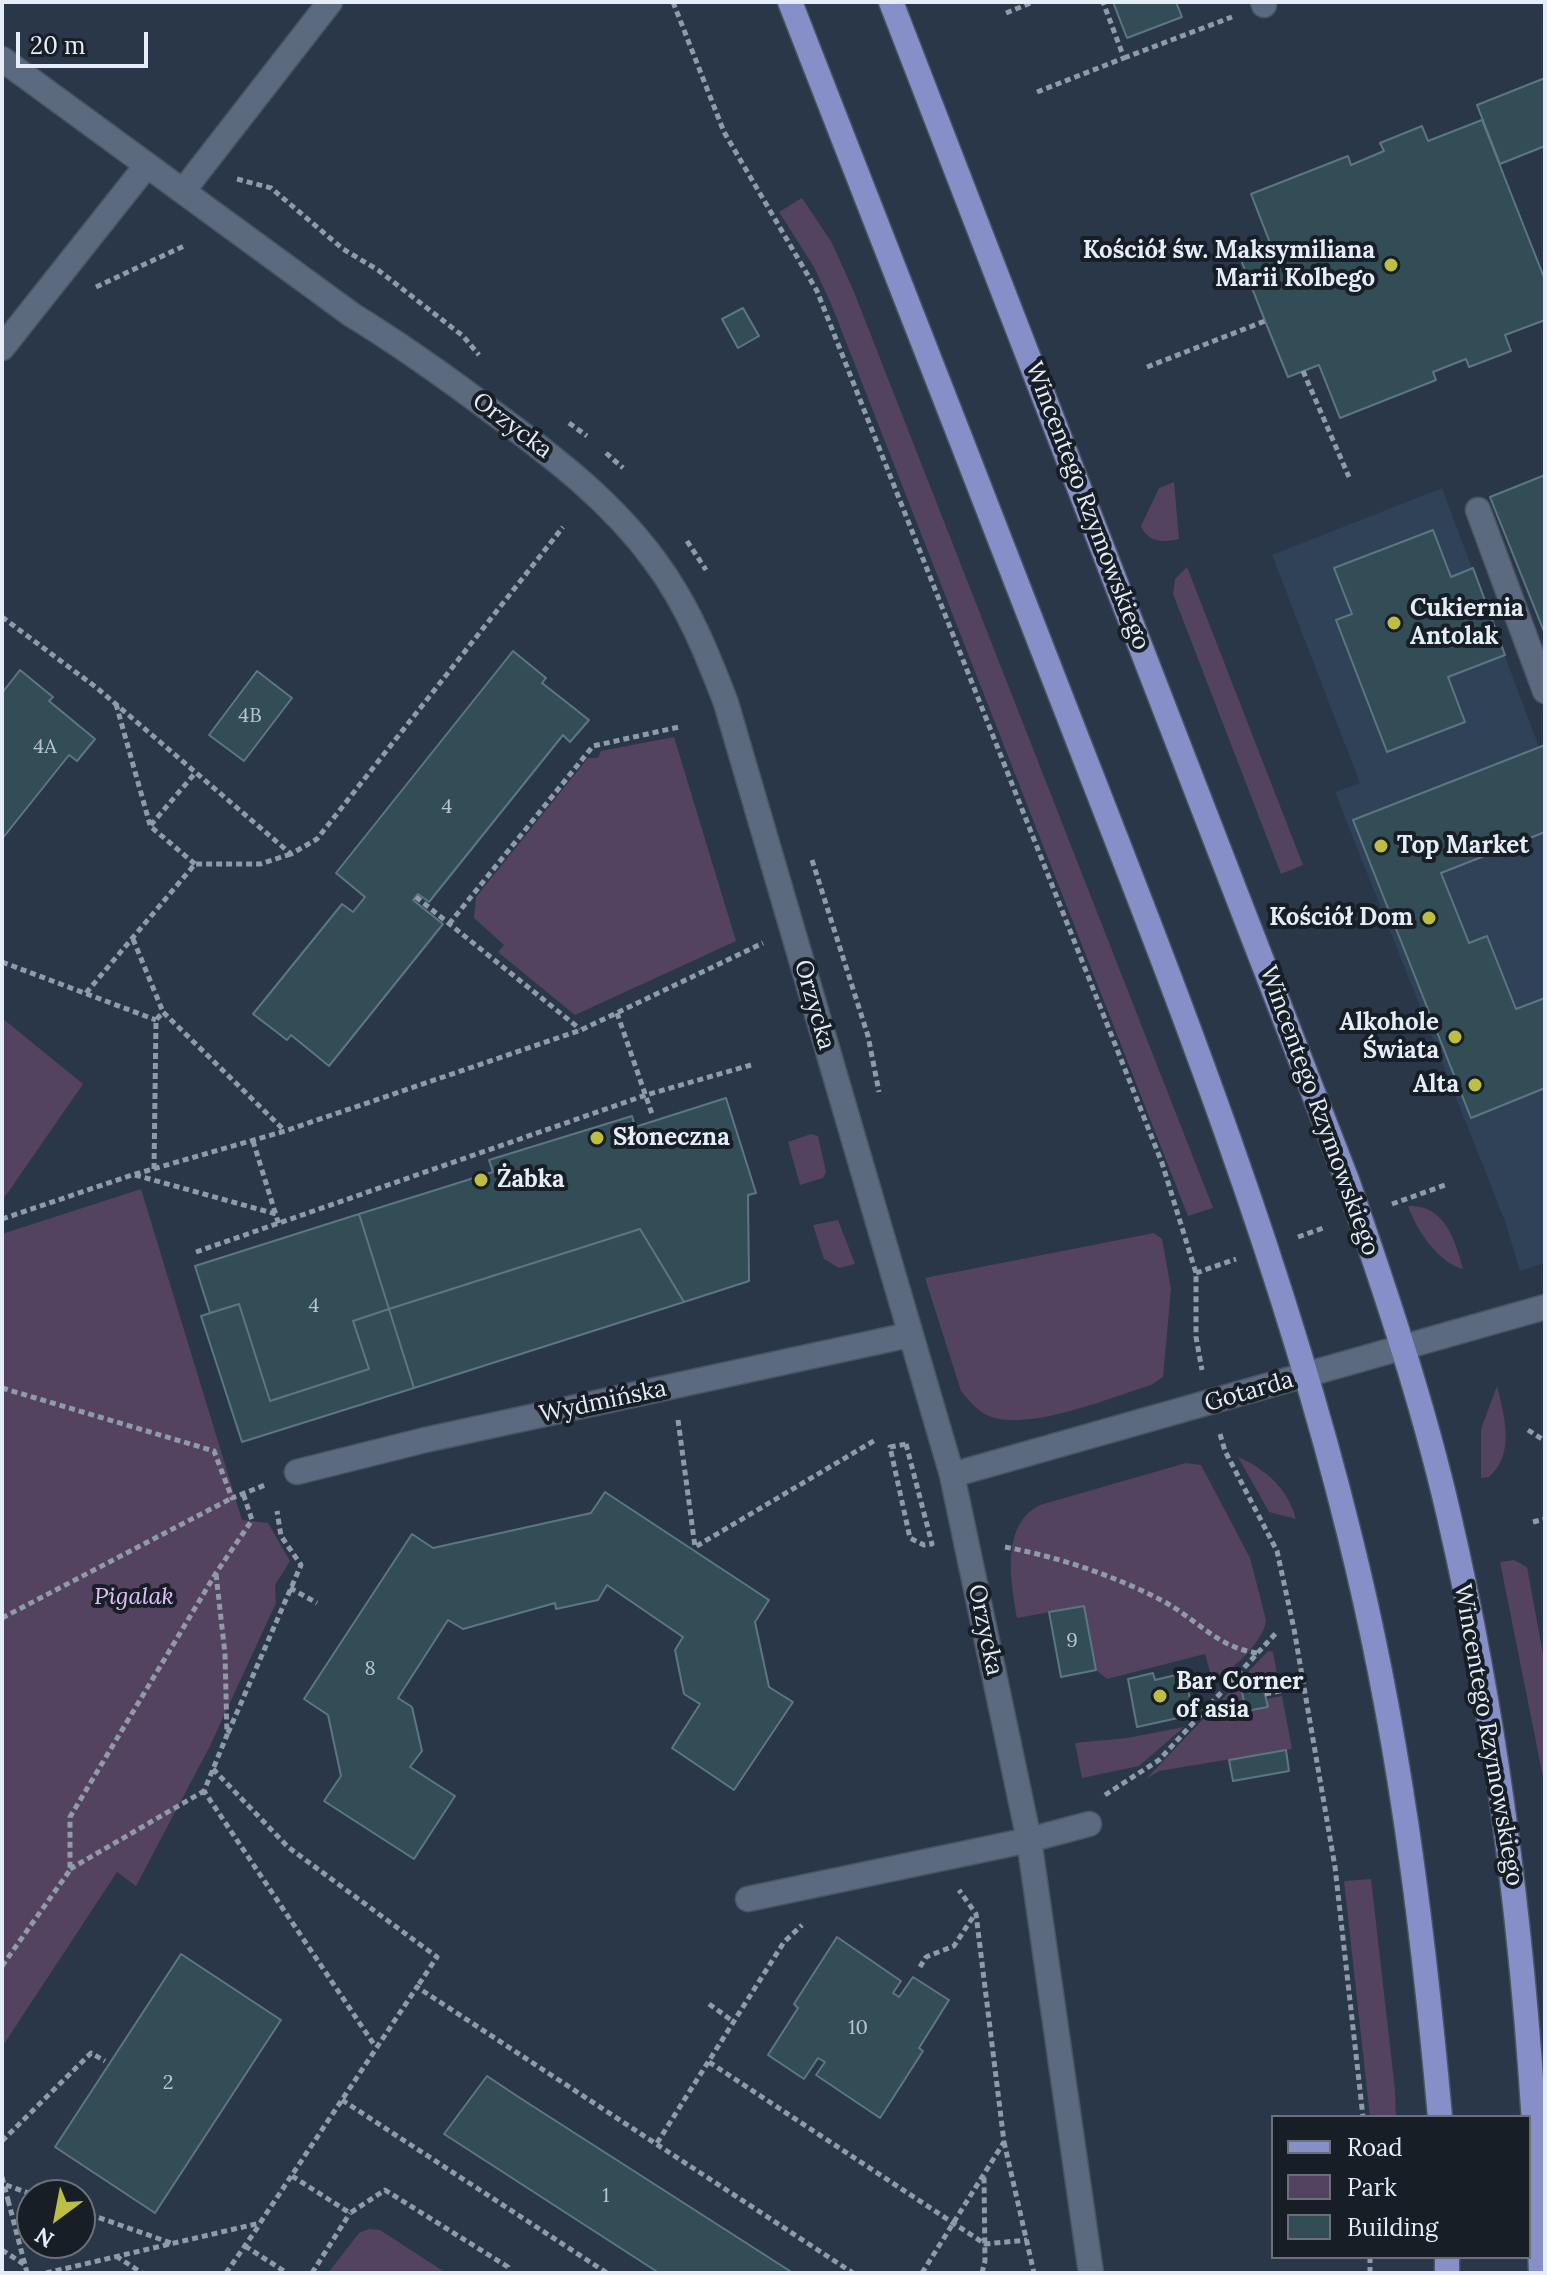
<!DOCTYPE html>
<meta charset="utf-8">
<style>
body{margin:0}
#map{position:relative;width:1547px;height:2275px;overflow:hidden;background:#293749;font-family:Lora,serif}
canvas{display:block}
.frame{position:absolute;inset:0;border:4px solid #e4edf8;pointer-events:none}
.legend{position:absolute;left:1271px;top:2115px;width:260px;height:144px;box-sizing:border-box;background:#181e26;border:2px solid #6a717a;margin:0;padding:10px 14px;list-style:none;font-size:24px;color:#e4edf8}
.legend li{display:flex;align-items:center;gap:16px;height:40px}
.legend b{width:40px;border:2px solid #6a717a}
.north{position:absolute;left:16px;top:2179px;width:80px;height:80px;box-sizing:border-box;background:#181e26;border:2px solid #6a717a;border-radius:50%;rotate:212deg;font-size:22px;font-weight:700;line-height:32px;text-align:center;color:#e4edf8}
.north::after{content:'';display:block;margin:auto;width:28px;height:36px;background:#bebf42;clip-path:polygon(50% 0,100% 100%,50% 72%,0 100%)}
.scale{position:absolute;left:16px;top:32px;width:132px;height:36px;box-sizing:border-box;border:4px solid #e4edf8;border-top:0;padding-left:10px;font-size:24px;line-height:28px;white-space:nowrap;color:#e4edf8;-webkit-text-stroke:6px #181e26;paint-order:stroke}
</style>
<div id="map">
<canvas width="1547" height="2275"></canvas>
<div class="frame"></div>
<ul class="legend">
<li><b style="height:10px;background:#878fc8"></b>Road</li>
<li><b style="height:22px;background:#544261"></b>Park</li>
<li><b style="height:22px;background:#334d57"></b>Building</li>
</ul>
<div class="north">N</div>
<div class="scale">20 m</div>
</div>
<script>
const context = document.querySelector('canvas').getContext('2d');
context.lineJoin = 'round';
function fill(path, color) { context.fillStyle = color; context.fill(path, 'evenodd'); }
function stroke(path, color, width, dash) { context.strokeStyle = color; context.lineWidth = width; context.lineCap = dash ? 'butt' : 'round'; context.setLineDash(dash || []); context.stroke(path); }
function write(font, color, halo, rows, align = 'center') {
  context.font = font + ' Lora,serif'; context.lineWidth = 8; context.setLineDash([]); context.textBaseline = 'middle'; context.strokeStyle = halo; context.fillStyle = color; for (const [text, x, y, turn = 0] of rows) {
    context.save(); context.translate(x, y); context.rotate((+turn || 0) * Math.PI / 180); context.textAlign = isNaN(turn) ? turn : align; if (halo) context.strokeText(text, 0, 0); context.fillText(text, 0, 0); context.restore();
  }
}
fill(new Path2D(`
 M1442,488L1539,747L1545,745V1263L1520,1271L1505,1221L1335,792L1360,783L1272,555Z`), '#304258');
fill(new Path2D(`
 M802,198L832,243L854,292L1213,1208L1188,1216L832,306L814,267L779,212Z
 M1174,482L1179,539C1164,543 1147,542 1141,526L1159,488Z
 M1187,567L1303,865L1281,874L1173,594L1175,579Z
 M674,737L736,941L575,1015L498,952L504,945L474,918L476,897L588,758H598L601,751Z
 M2,1018L83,1084L2,1201Z
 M811,1134L818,1136L826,1172L823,1178L800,1185L788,1142Z
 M141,1189L242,1520L268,1523L290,1561L275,1585L276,1603L210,1746L136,1886L117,1872L2,2047V1234Z
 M1408,1206C1444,1204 1455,1239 1463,1269C1438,1263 1416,1229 1408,1206Z
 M838,1220L855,1264L839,1268L824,1259L813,1225Z
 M1154,1233L1162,1239L1171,1289L1163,1377L1151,1385C1111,1397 1020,1436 983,1413C974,1407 968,1399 961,1391L925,1278Z
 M1497,1386C1504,1416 1516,1453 1489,1477L1481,1478V1429Z
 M1238,1457C1266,1469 1288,1489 1296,1519L1269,1512Z
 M1186,1463L1201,1465L1250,1558L1266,1620C1265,1640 1230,1674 1212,1679L1205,1654L1107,1679L1096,1670L1084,1606L1017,1618C1011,1582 1000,1525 1040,1505Z
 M1514,1560L1527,1567L1545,1665V1787L1500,1562Z
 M1268,1651L1273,1652L1279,1685L1264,1689L1261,1679L1240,1683L1246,1711L1267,1707L1266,1699L1282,1696L1292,1749L1159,1771L1146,1779Z
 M1184,1727L1139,1766L1082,1778L1075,1743L1127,1738Z
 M1371,1879L1395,2090L1396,2117H1370L1344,1881Z
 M369,2229L380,2230L446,2273H328L359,2233Z`), '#544261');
const building = new Path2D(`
 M1113,2H1176L1182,17L1127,38Z
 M1545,78V146L1500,164L1477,105Z
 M1482,120L1545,280V320L1505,335L1511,351L1469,367L1466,359L1433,372L1436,380L1340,418L1319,365L1288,377L1265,321L1241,260L1272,248L1251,194L1348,156L1351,165L1384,151L1380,143L1422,126L1428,141Z
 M743,308L759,336L738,348L722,319Z
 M1545,475V634L1490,497Z
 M1433,530L1451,577L1473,568L1505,655L1448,677L1465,722L1387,752L1336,620L1352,614L1334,568Z
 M513,651L546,678L542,683L589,720L570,742L563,735L429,902L418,894L413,900L443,924L329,1066L291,1035L287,1040L253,1014L342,904L353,912L365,897L336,873Z
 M20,670L53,697L49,701L95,739L77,761L69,755L2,839V693Z
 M257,671L292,698L244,761L209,735Z
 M1545,745V832L1441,873L1469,943L1487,936L1516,1009L1545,998V1088L1471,1118L1353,820Z
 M726,1098L756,1193L748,1195L749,1281L684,1302L640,1229L389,1309L359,1214L493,1172L489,1160L632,1116L635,1127Z
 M359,1214L389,1309L353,1321L369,1369L270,1401L239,1304L210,1313L195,1266Z
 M640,1229L684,1302L414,1388L389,1309Z
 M239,1304L270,1401L369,1369L353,1321L389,1309L414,1388L242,1442L201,1316Z
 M605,1492L769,1600L755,1622L769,1687L793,1702L734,1790L672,1748L700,1704L684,1694L675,1650L683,1637L607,1585L598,1600L556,1609L555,1603L463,1629L448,1620L398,1698L412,1707L422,1751L410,1767L455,1796L414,1859L324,1801L341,1776L328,1715L304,1699L412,1534L433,1548L591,1513Z
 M1084,1606L1096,1670L1061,1677L1049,1612Z
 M1153,1673L1155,1680L1184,1673L1192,1707L1187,1716L1137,1727L1128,1679Z
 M1261,1678L1268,1707L1246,1711L1240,1683Z
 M1286,1750L1289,1771L1233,1781L1229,1760Z
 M837,1937L901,1981L893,1993L899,1997L913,1977L949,2000L919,2048L923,2051L880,2118L816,2075L825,2062L818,2058L804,2079L768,2055L798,2008L794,2004Z
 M181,1954L281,2020L155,2213L55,2147Z
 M487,2076L520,2098L793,2273H659L444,2134Z`);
fill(building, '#334d57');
stroke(building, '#5c7783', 2);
const minor = new Path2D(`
 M1263,2L1264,5
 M2,59L352,315C403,346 450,380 498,416C556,459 612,502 655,561C687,604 707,653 726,703L952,1475L1029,1840L1091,2273
 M183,191L330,2
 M2,348L147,165
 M1478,510L1545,691
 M297,1472L425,1440L909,1335
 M952,1475L1545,1307
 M748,1899L1029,1840L1089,1824`);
const major = new Path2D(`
 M790,2C888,252 985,501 1082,751C1182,1007 1283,1265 1349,1533C1398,1728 1422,1917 1440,2117
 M891,2L1347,1180C1385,1290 1423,1403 1449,1516C1507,1765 1533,2019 1541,2273
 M1447,2257V2273`);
stroke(minor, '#485463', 27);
stroke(major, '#485463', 27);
stroke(new Path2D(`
 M673,2L724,132L817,291L1162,1163L1196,1273V1337L1202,1370
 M1006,13L1033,2
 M1124,58L1232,17
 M1037,92L1124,58L1103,2
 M237,179L271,188L343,249L378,270L463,336L479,355
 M96,287L186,245
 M1147,367L1265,321
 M1303,371L1349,477
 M569,423L587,436
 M606,453L623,468
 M687,541L706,570
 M2,617L97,688L291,854L317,839L563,527
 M116,704L150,825
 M812,860L868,1036L879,1092
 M195,864L150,826L196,772
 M416,897L580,1029
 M449,924L593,746L679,727
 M133,939L163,1012
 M2,962L156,1020
 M86,993L195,864H260L291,854
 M617,1013L652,1114
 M253,1141L279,1225
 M154,1169L156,1020L163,1012L285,1131
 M135,1175L276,1214
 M1392,1204L1448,1184
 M2,1219L132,1175L285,1131L581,1030L763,943
 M1298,1237L1326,1227
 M196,1252L646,1095L751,1065
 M1196,1273L1236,1259
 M2,1388L214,1451L232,1498L265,1485
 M678,1420L695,1547L877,1439
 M1528,1430L1545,1441
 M1220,1434L1225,1451L1277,1551L1294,1629L1335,1867L1363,2117
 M906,1444L932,1544L924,1545L910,1538L890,1447Z
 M1533,1522L1545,1519
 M1005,1547C1058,1557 1113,1575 1161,1600C1196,1618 1216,1647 1257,1653
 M216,1574L225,1654L227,1735L204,1791L375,2046
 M290,1588L317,1603
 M2,1618L232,1498
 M1265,1694L1289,1689
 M228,1733L301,1565L281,1536L277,1511
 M213,1769L288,1847L437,1957L417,1987
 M1105,1795L1159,1760L1277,1632
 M70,1869L204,1791
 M2,1966L70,1870V1817L216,1573L252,1520L243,1493
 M920,1967L926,1957L954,1946L975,1914
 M709,2004L734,2022
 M709,2062L985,2244L1027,2240
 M342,2100L607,2273
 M2,2141L91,2053L105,2061
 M1004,2142L1034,2273
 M657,2143L784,1942L802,1925
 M292,2176L350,2213L385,2190L508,2267L509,2273
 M2,2177L8,2200L2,2201
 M6,2185L34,2195
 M8,2200L25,2265
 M80,2211L174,2244
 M245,2246L287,2273
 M2,2250L25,2265L27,2273
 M116,2256L142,2273
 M1370,2257V2273
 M46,2273L260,2223L417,1987L853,2273
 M226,2273L260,2224
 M312,2273L350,2213
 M922,2273L1004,2142L976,1914L959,1890
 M982,2273L985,2261L984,2174`), '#8f9ba9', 5, [6, 4]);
stroke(minor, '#5b6a7e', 24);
stroke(major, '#878fc8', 24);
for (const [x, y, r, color] of [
 [1391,265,8,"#bebf42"],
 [1394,623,8,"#bebf42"],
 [1381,846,8,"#bebf42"],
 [1429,918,8,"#bebf42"],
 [1455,1037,8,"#bebf42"],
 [1475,1085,8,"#bebf42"],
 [597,1138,8,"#bebf42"],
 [481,1180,8,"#bebf42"],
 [1160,1696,8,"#bebf42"]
]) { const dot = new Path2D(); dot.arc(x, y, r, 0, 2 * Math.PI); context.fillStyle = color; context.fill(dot); stroke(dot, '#181e26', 3); }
write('20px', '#b8c5d0', null, [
 ["4B",250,716],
 ["4A",45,747],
 ["4",447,807],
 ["4",314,1306],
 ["9",1072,1641],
 ["8",370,1669],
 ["10",858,2028],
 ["2",168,2083],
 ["1",606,2196]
]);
write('bold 24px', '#e4edf8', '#181e26', [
 ["Kościół św. Maksymiliana",1375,251,"right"],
 ["Marii Kolbego",1375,279,"right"],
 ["Cukiernia",1410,609],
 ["Antolak",1410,637],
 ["Top Market",1397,846],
 ["Kościół Dom",1413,918,"right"],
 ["Alkohole",1439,1023,"right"],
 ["Świata",1439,1051,"right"],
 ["Alta",1459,1085,"right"],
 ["Słoneczna",613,1138],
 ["Żabka",497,1180],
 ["Bar Corner",1176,1682],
 ["of asia",1176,1710]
], 'left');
write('24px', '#e4edf8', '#181e26', [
 ["Orzycka",512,426,37],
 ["Wincentego Rzymowskiego",1087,506,69],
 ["Orzycka",814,1005,74],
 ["Wincentego Rzymowskiego",1319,1111,70],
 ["Gotarda",1249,1392,-16],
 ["Wydmińska",603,1402,-12],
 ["Orzycka",985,1630,78],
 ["Wincentego Rzymowskiego",1488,1735,80]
]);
write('italic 24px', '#e1c0f8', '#181e26', [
 ["Pigalak",134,1597]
]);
</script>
